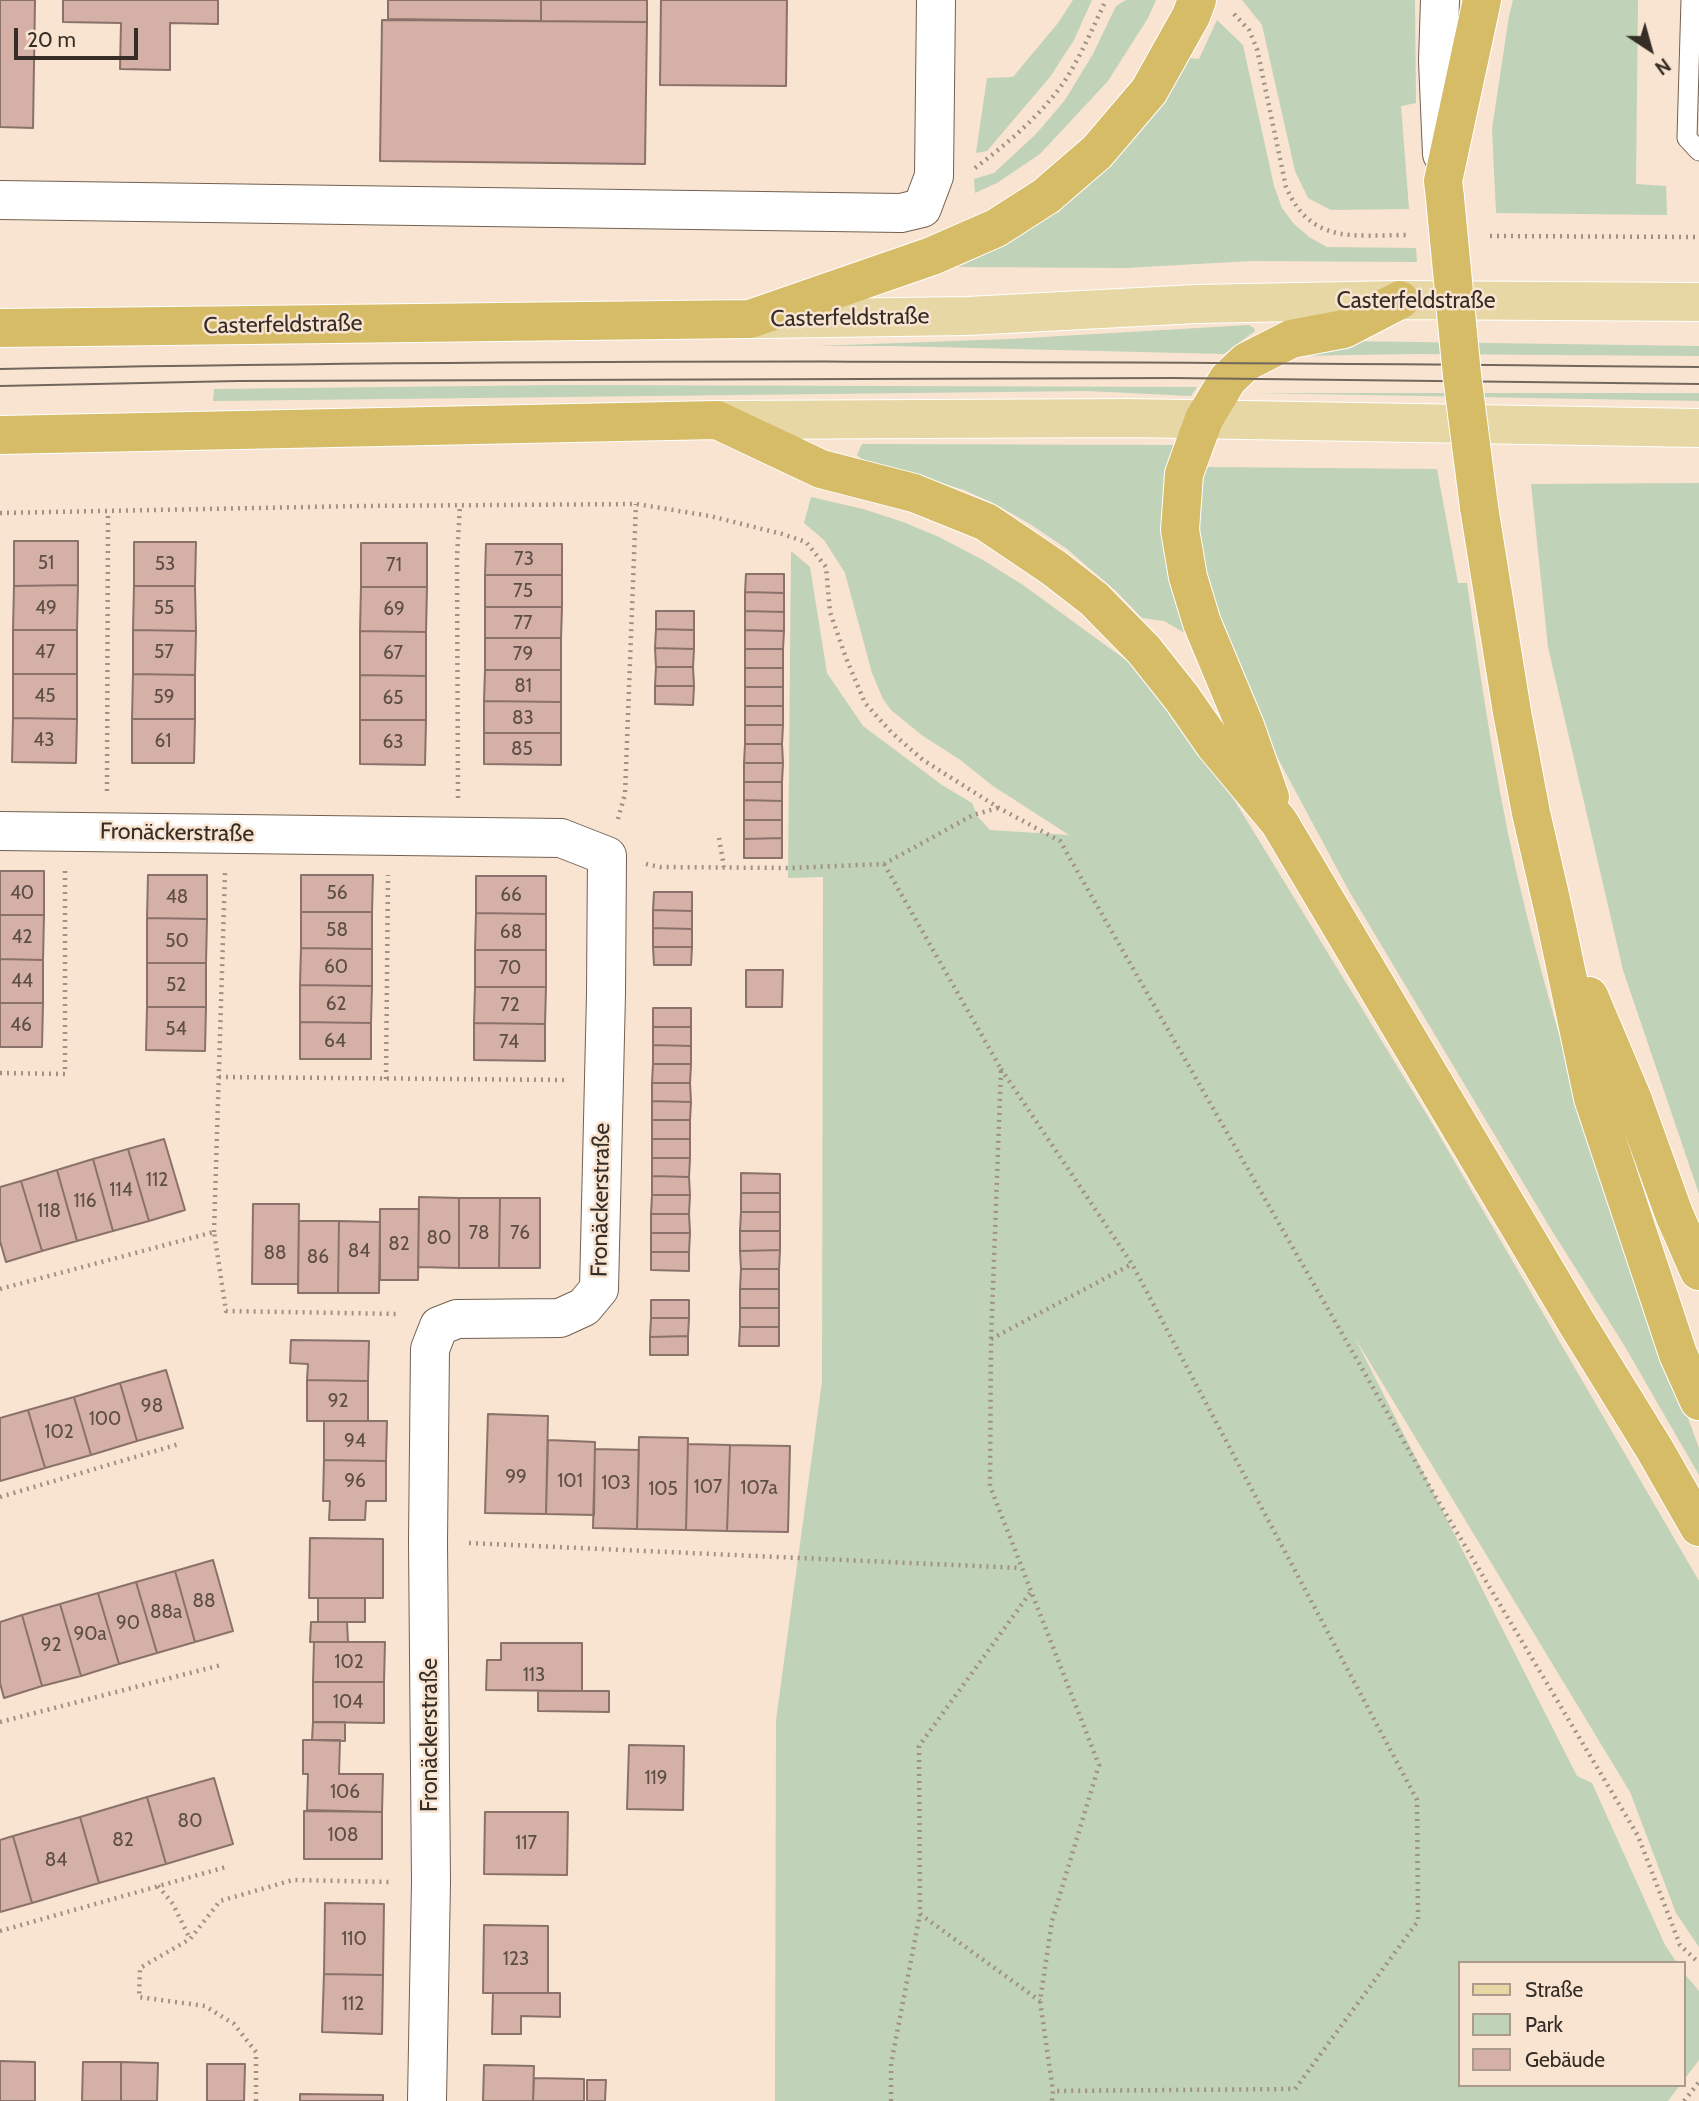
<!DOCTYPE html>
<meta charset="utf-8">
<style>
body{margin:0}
#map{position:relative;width:1699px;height:2101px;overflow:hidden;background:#f8e4d1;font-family:Cabin,sans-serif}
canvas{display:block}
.legend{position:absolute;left:1458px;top:1961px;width:228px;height:126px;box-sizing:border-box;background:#f8e4d1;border:2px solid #aa9b8d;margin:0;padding:9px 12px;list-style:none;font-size:21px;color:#352d26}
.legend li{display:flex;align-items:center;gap:14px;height:35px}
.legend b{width:35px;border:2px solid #aa9b8d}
.north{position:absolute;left:1615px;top:14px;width:70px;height:70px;-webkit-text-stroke:5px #f8e4d1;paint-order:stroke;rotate:144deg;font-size:19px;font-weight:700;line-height:28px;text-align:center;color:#352d26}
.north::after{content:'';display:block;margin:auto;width:24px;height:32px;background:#352d26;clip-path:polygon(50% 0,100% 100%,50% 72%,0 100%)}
.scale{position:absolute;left:14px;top:28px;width:124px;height:32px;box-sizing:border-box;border:4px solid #352d26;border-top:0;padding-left:9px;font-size:21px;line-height:24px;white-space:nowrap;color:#352d26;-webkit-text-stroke:5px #f8e4d1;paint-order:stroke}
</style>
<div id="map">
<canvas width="1699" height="2101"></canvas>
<ul class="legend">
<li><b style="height:9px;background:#e7d7a4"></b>Straße</li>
<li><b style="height:19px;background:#c0d2b7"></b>Park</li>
<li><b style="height:19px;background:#d5b0a6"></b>Gebäude</li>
</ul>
<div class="north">N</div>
<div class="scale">20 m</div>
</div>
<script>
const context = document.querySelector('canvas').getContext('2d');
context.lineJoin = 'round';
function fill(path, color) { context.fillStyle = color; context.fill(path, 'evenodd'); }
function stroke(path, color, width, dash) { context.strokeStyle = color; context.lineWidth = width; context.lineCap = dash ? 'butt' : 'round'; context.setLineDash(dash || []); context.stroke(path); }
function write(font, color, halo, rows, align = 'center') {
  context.font = font + ' Cabin,sans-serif'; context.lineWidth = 5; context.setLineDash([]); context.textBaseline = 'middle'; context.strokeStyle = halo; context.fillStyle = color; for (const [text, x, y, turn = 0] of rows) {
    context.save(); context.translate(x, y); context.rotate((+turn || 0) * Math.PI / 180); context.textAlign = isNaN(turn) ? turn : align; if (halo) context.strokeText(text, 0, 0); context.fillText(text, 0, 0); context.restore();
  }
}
fill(new Path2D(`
 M1073,0H1092L1074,40L1050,77L987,151L976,153L987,78L1013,77L1058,23Z
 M1126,0H1156L1148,18L1108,81L1040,154L997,183L975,193L974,179L994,173L1037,133L1065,100L1093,54L1116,6Z
 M1242,0H1415L1416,103L1401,106L1409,209L1331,210L1308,198L1295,171L1262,25Z
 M1513,0H1638L1636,184L1666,186L1667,215L1496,213L1492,129L1509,16Z
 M1217,20L1243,45L1274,186L1282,208L1294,224L1309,237L1327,247L1416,248L1417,262L1251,261L1125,268L958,267L1006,245L1031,229L1083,190L1105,169L1188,58L1199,59Z
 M1249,325L1254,328L1255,331L1224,354L892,346H816L1010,339Z
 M1345,341L1699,346V356L1415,354L1291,356Z
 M563,385L1197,387L1191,396L1087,391L213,401L214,389Z
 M1253,393H1699V401Z
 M862,444L1174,445L1168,470L1190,636L1164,621L1142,618L1116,591L1067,549L1030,524L995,504L964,490L861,459L857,455Z
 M1203,467L1437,469L1458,583H1467C1483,695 1499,806 1527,916C1572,1097 1635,1272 1699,1448V1475L1624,1345L1549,1226L1349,891L1259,723L1202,573L1197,534Z
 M1699,483V1194L1623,970L1548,647L1531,484Z
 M811,497L863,509L903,522L939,537L983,560L1023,585L1130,663L1225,785L1435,1128L1699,1581V1947L1676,1913L1630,1792L1355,1338L1577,1776L1592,1783L1665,1945L1677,1963H1459V2085H1680L1668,2101H775L776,1720L822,1382L823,877L788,878L791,551L810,567L827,673L863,726L942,785L972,803L978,817L990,830L1069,835L993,786L959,759L923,736L891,710L883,699L872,673L845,573L824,540L804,523Z
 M1683,1972L1699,1991V2060L1683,2081Z`), '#c0d2b7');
const building = new Path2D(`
 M0,0H35L33,128L0,127Z
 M63,0H218V24L170,23V70L120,69L121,23L63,22Z
 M388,0H541V21L388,19Z
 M541,0H647V22L541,21Z
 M661,0H787L786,86L660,85Z
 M382,20L647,22L645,164L380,161Z
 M14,541H78V585L14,586Z
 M134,542H196L195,586H134Z
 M361,543H427V587H361Z
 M486,544H562V575H485Z
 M746,574H784V593L745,592Z
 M485,575H562V607H485Z
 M78,585L77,630H13L14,586Z
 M134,586H195L196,631L133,630Z
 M361,587H427L426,632L360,631Z
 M745,592L784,593V612L745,611Z
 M485,607H562L561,638H485Z
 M656,611H694V630L656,629Z
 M745,611L784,612V631L745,630Z
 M656,629L694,630V649L655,648Z
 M13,630H77V674H13Z
 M133,630L196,631L195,675L133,674Z
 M745,630L784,631L783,649H745Z
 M360,631L426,632V676L360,675Z
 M485,638H561V670H485Z
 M655,648L694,649L693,667H656Z
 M745,649H783V668H745Z
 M656,667H693L694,686H655Z
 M745,668H783V687H745Z
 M485,670H561V702L484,701Z
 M13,674H77V719L13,718Z
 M133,674L195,675V719H132Z
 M360,675L426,676V720H360Z
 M655,686H694L693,705L655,704Z
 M745,687H783V706H745Z
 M484,701L561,702V733H484Z
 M745,706H783V725H745Z
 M13,718L77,719L76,763L12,762Z
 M132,719H195L194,763H132Z
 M360,720H426L425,765L360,764Z
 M745,725H783L782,744H745Z
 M484,733H561V765L484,764Z
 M745,744H782L783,763H744Z
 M744,763H783L782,782H744Z
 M744,782H782V801L744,800Z
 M744,800L782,801V820H744Z
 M744,820H782V838L744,839Z
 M782,838V858H744V839Z
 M0,871H44V915H0Z
 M148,875H207V919L147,918Z
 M301,875H373L372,912H301Z
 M476,876H546V914L476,913Z
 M654,892H692V911L653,910Z
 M653,910L692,911V929L653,928Z
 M301,912H372V949L301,948Z
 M476,913L546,914V950H475Z
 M0,915H44L43,960L0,959Z
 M147,918L207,919L206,963H147Z
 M653,928L692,929V947H653Z
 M653,947H692L691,965H654Z
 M301,948L372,949V986L300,985Z
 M475,950H546V987H475Z
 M0,959L43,960V1003H0Z
 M147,963H206V1007H147Z
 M746,970H783L782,1007H746Z
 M300,985L372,986L371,1023L300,1022Z
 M475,987H546L545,1024L474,1023Z
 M0,1003H43L42,1047H0Z
 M147,1007H206L205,1051L146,1050Z
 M653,1008H691V1027H653Z
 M300,1022L371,1023V1059H300Z
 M474,1023L545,1024V1061L474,1060Z
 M653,1027H691V1046L653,1045Z
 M653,1045L691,1046V1064H653Z
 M653,1064H691L690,1083H652Z
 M652,1083H690L691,1102L652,1101Z
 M652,1101L691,1102L690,1120H652Z
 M652,1120H690V1139H652Z
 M164,1139L185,1210L149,1221L128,1149Z
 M652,1139H690V1158H652Z
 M128,1149L149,1221L113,1231L93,1159Z
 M652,1158H690L689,1177L652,1176Z
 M93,1159L113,1231L77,1241L57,1170Z
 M57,1170L77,1241L42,1251L21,1181Z
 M741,1173L780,1174V1193H741Z
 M652,1176L689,1177L690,1195H652Z
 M21,1181L42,1251L6,1262L0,1241V1187Z
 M741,1193H780V1212H741Z
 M652,1195H690L689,1214H651Z
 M419,1197L459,1198V1268L418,1267Z
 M459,1198H500L499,1268H459Z
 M500,1198H540V1268H499Z
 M253,1204H299L298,1284H252Z
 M380,1209H419L418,1280H380Z
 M741,1212H780V1231H740Z
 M651,1214H689L690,1233H651Z
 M299,1221H339L338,1293H298Z
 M339,1221L380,1222L379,1293H338Z
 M740,1231H780V1250L740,1251Z
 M651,1233H690L689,1252H651Z
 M780,1250L779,1269H741L740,1251Z
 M651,1252H689V1271L651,1270Z
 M741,1269H779V1289H740Z
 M740,1289H779V1308H740Z
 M651,1300H689V1318H651Z
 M740,1308H779V1327H740Z
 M651,1318H689L688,1336L650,1337Z
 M740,1327H779V1346H739Z
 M688,1336V1355H650V1337Z
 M291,1340L369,1341L368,1381L307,1380L308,1364L290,1363Z
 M166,1370L183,1428L137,1441L120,1383Z
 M307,1380L368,1381V1421H307Z
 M120,1383L137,1441L91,1455L74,1397Z
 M74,1397L91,1455L45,1468L28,1410Z
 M28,1410L45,1468L0,1481V1418Z
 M488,1414L548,1416L546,1514L485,1513Z
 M324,1421H387L386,1461L324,1460Z
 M639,1437L688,1438L686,1530L637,1529Z
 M548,1440L595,1442L594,1515L546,1514Z
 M688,1444L730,1445L727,1531L686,1530Z
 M730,1445L790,1446L788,1532L727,1531Z
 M595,1449L639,1450L637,1529L593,1528Z
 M324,1460L386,1461V1501H366L365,1520H329L330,1501H323Z
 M310,1538L383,1539V1598H309Z
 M213,1560L233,1631L195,1642L175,1571Z
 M175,1571L195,1642L157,1653L136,1582Z
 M136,1582L157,1653L119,1664L98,1593Z
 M98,1593L119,1664L81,1676L60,1604Z
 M318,1598H365V1622H318Z
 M60,1604L81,1676L42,1686L22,1615Z
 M22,1615L42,1686L4,1698L0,1683V1622Z
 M311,1622H347L348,1642H310Z
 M314,1642H385L384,1682H313Z
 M501,1643H582V1691L486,1690L487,1660H501Z
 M313,1682H384V1723L313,1722Z
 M538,1691H609V1712L538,1711Z
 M313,1722H345V1741L312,1740Z
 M303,1740H340L339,1774H383L382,1812L307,1810L308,1774H303Z
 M629,1745L684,1746L683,1810L627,1809Z
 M214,1778L233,1844L166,1864L147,1797Z
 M147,1797L166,1864L99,1883L80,1817Z
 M304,1811L382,1812V1859H304Z
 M485,1812H568L567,1875L484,1874Z
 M80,1817L99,1883L32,1903L13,1836Z
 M13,1836L32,1903L0,1912V1840Z
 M325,1903L384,1904L383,1975L324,1974Z
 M484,1925L548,1926V1993H483Z
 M324,1974L383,1975L382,2034L322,2032Z
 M493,1993H560V2017L521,2016V2034H492Z
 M0,2061L35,2062V2101H0Z
 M83,2062H121V2101H82Z
 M121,2062L158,2063L157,2101H121Z
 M207,2064H245L244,2101H207Z
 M484,2065L534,2066L533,2101H483Z
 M534,2078L584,2079V2101H533Z
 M587,2080H606L605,2101H587Z
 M300,2094L383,2095V2101H300Z`);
fill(building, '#d5b0a6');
stroke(building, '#8a726b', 2);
const lane = new Path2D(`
 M1691,0L1687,138L1699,151`);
const street = new Path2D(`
 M0,200L901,213L922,208L934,176L936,0
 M0,831L561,838L607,856L606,994L599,1289L584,1307L560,1318L457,1319L439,1326L430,1349L428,1542L431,1882L427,2101`);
const secondary = new Path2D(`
 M1440,0L1438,61L1442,154`);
const primary = new Path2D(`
 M759,319L968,316L1196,304L1400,300L1699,302
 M717,420L1130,418L1699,428`);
const highway = new Path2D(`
 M1445,198L1443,181L1482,0
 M0,328L750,319L932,256L996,228L1046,196L1097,152L1149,91L1191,16L1197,0
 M0,435L717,420L821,469L914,493L986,522L1054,568L1094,599L1144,650L1182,698L1214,744L1279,822L1576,1322L1655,1450L1699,1527
 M1479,507L1512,712L1531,813L1554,913L1593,1098L1678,1354L1699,1401
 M1270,797L1245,726L1202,623L1188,577L1180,530L1184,474L1204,419L1228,379L1246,362L1291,339L1344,329L1400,300
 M1589,996L1633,1100L1674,1214L1699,1271`);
stroke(lane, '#726151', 21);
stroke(street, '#726151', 40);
stroke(secondary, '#726151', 40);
stroke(primary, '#fff', 40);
stroke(highway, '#fff', 40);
stroke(new Path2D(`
 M1234,14L1249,30L1257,49L1286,187C1311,245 1354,235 1408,235
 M975,168C1008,143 1040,116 1064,82C1081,56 1093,27 1106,0
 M1490,236L1699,237
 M0,513L359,506L636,504L710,516L782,534L806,542L826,567L830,612L846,658L865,703L891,732L923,760L999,808L1060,841L1431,1489L1638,1836L1680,1945L1699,1963
 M107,791L108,512
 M458,798L457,557L460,505
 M618,819L625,794L636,504
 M719,838L724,867
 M646,864L660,867L790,868L884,864L973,815L998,808
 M884,864L1001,1069L991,1340L990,1486L1099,1765L1052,1921L1040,2001L1053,2091L1052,2101
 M1001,1069L1132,1264L1417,1800L1418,1921L1295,2089L1053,2091
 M0,1073L65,1074V871
 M219,1077L564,1080
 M386,1079L388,875
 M214,1232L225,873
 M0,1289L214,1232L226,1311L399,1314
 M991,1339L1132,1264
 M0,1497L179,1444
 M469,1543L1021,1568
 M1030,1593L919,1746L920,1914L1040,2001
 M0,1722L221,1665
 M158,1886L173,1904L190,1939
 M0,1931L226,1867
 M256,2101V2052L234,2024L205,2006L139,1997L140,1968L190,1939L220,1901L293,1880L391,1882
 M891,2101V2064L920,1914
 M1684,2101L1699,2082`), '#a09184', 4.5, [2, 5]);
stroke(lane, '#fff', 19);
stroke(street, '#fff', 38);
stroke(secondary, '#fff', 38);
stroke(primary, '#e7d7a4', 38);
stroke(highway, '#d7bc68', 38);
stroke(new Path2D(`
 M0,369C566,358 1133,361 1699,367
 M0,386L238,381L1173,378L1699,384`), '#73675d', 2);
const highwayBridge = new Path2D(`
 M1445,198L1462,375L1479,507`);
stroke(highwayBridge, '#fff', 40, []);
stroke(highwayBridge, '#d7bc68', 38);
write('19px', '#5d4e46', null, [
 ["73",524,559],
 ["51",46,563],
 ["53",165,564],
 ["71",394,565],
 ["75",523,591],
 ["49",46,608],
 ["55",164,608],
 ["69",394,609],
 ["77",523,623],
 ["47",45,652],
 ["57",164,652],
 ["67",393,653],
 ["79",523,654],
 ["81",523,686],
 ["45",45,696],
 ["59",164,697],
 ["65",393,698],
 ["83",523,718],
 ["43",44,740],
 ["61",163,741],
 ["63",393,742],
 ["85",522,749],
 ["40",22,893],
 ["56",337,893],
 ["66",511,895],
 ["48",177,897],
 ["58",337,930],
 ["68",511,932],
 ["42",22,937],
 ["50",177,941],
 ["60",336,967],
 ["70",510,968],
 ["44",22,981],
 ["52",176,985],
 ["62",336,1004],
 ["72",510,1005],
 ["46",21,1025],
 ["54",176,1029],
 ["64",335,1041],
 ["74",509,1042],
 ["112",157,1180],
 ["114",121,1190],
 ["116",85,1201],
 ["118",49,1211],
 ["78",479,1233],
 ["76",520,1233],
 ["80",439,1238],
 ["82",399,1244],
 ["84",359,1251],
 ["88",275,1253],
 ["86",318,1257],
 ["92",338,1401],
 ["98",152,1406],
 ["100",105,1419],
 ["102",59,1432],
 ["94",355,1441],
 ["99",516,1477],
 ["96",355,1481],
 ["101",570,1481],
 ["103",616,1483],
 ["107",708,1487],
 ["107a",759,1488],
 ["105",663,1489],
 ["88",204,1601],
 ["88a",166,1612],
 ["90",128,1623],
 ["90a",90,1634],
 ["92",51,1645],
 ["102",349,1662],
 ["113",534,1675],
 ["104",348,1702],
 ["119",656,1778],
 ["106",345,1792],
 ["80",190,1821],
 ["108",343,1835],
 ["82",123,1840],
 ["117",526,1843],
 ["84",56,1860],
 ["110",354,1939],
 ["123",516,1959],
 ["112",353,2004]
]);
write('23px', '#352d26', '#f8e4d1', [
 ["Casterfeldstraße",1416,301],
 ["Casterfeldstraße",850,318,-1],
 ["Casterfeldstraße",283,325,-1],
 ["Fronäckerstraße",177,833,1],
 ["Fronäckerstraße",601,1200,-89],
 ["Fronäckerstraße",430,1735,-90]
]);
</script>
